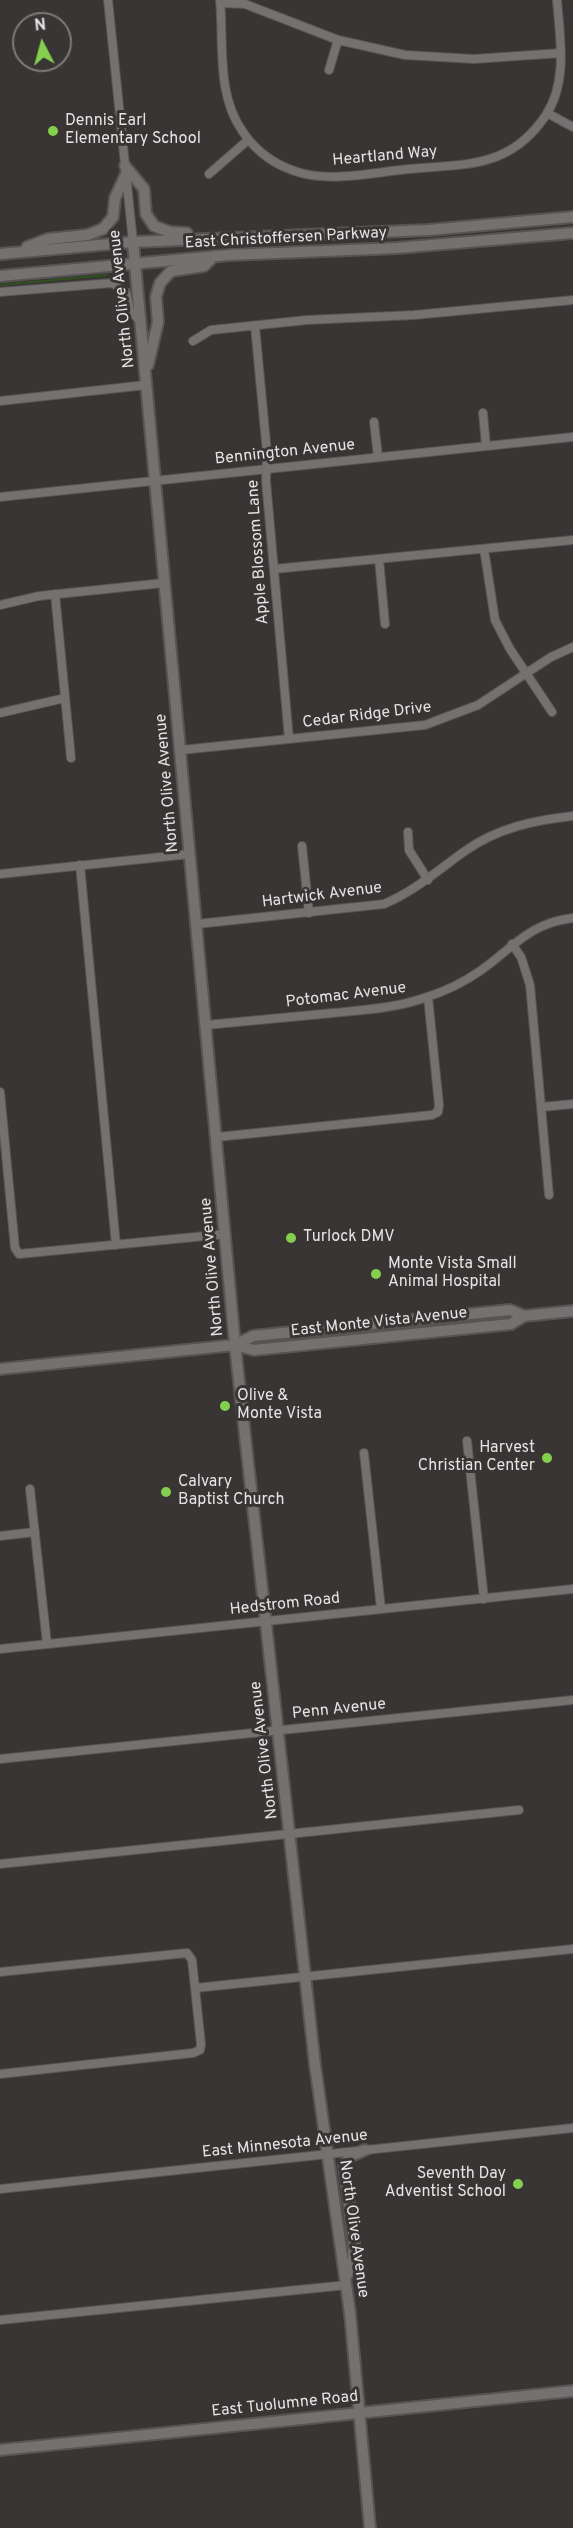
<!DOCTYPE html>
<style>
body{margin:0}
#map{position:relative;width:573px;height:2528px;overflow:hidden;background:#383534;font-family:Overpass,sans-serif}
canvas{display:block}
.north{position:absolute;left:12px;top:12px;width:60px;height:60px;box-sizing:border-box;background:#383534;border:2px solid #7d7b7a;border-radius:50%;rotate:354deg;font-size:16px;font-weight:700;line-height:24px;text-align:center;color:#e5e3e3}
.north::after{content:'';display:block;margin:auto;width:21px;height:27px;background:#84cf4d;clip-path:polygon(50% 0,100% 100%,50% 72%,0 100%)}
</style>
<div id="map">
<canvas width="573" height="2528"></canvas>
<div class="north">N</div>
</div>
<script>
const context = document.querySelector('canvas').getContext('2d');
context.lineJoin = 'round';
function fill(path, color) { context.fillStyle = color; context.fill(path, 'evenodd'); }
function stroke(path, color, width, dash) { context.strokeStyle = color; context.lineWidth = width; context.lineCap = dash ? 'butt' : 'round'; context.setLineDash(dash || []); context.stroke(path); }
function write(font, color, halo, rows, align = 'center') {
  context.font = font + ' Overpass,sans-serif'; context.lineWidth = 6; context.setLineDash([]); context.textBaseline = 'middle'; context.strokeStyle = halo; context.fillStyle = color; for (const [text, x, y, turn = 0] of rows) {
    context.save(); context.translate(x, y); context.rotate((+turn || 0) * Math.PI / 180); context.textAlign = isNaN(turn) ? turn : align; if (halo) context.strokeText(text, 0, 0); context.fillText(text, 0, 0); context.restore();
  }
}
fill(new Path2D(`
 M107,274V276L0,286V284Z`), '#2d521b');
const street = new Path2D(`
 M108,0L133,242
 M220,0C224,43 216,95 243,132C257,153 276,166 301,173C334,182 375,172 409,169C438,166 471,167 498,156C518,148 534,133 546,115C568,81 560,38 557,0
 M221,3L245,4L338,40L405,55L474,59L561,53
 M329,70L338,40
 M547,113L573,127
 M209,174L248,140
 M0,292L112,283L126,292L130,310L140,321
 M255,326L267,453L266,481L289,739
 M193,341L211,330L307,320L414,315L573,300
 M0,401L146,385
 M483,413L486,446
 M374,422L378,457
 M0,497L573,437
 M484,549L495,620L510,649L552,712
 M379,559L385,624
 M274,569L573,540
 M55,594L71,758
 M0,605L39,596L164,583
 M0,713L65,698
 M181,750L425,725L478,705L551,657L573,647
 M408,832L409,850L428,880
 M302,846L309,913
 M80,865L116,1245
 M0,874L190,854
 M197,924L384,904C415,891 438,870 465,851C497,828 535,820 573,816
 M512,944L521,957L530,985L549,1195
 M206,1025C249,1021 291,1017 333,1013C365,1010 397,1008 427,997C446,991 464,982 480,971C513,948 529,923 573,918
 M0,1092L15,1248L19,1254L226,1234
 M542,1107L573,1104
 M217,1137L432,1115L438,1112L439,1105L428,997
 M467,1441L484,1599
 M364,1453L381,1609
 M30,1489L47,1644
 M0,1536L35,1532
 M0,1649L573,1589
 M0,1759L573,1700
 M0,1864L519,1810
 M0,1972L187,1953L192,1960L201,2044L200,2050L193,2053L0,2074
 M195,1988L573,1949
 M0,2189L573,2128
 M0,2320L347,2285`);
const secondary = new Path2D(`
 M125,166L144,189L146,214L154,226L170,232L187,233
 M133,242L235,1345L315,2065L350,2313L370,2528
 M27,247L48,239L87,235L103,229L113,217L115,198L126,174
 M0,254L133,242L429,230L573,217
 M0,276L229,255L397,248L573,233
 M148,365L158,322L156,297L160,283L171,271L204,266L214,256
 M235,1345L254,1350L511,1324L524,1316
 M0,1369L235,1345L253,1336L510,1310L524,1316L573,1311
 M346,2277L353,2259L354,2241L344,2164L351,2156L365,2150
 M0,2450L573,2391`);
stroke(street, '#575454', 10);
stroke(secondary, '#575454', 14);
stroke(street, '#747170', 8);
stroke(secondary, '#747170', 10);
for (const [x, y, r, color] of [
 [53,131,6,"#84cf4d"],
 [291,1238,6,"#84cf4d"],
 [376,1274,6,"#84cf4d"],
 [225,1406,6,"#84cf4d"],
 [547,1458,6,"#84cf4d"],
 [166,1492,6,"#84cf4d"],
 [518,2184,6,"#84cf4d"]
]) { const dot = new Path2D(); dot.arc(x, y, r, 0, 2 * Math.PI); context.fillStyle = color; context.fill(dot); stroke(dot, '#383534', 2); }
write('16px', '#e5e3e3', '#383534', [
 ["Dennis Earl",65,122],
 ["Elementary School",65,140],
 ["Turlock DMV",303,1238],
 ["Monte Vista Small",388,1265],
 ["Animal Hospital",388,1283],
 ["Olive &",237,1397],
 ["Monte Vista",237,1415],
 ["Harvest",535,1449,"right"],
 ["Christian Center",535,1467,"right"],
 ["Calvary",178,1483],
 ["Baptist Church",178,1501],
 ["Seventh Day",506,2175,"right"],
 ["Adventist School",506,2193,"right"]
], 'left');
write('16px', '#e5e3e3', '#383534', [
 ["Heartland Way",385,157,-5],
 ["East Christoffersen Parkway",286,239,-3],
 ["North Olive Avenue",123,299,-96],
 ["Bennington Avenue",285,453,-6],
 ["Apple Blossom Lane",259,552,-94],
 ["Cedar Ridge Drive",367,716,-7],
 ["North Olive Avenue",168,783,-95],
 ["Hartwick Avenue",322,896,-7],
 ["Potomac Avenue",346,996,-7],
 ["North Olive Avenue",213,1267,-95],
 ["East Monte Vista Avenue",379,1323,-6],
 ["Hedstrom Road",285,1605,-6],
 ["Penn Avenue",339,1710,-6],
 ["North Olive Avenue",265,1750,-97],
 ["East Minnesota Avenue",285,2145,-6],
 ["North Olive Avenue",353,2229,82],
 ["East Tuolumne Road",285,2405,-6]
]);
</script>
